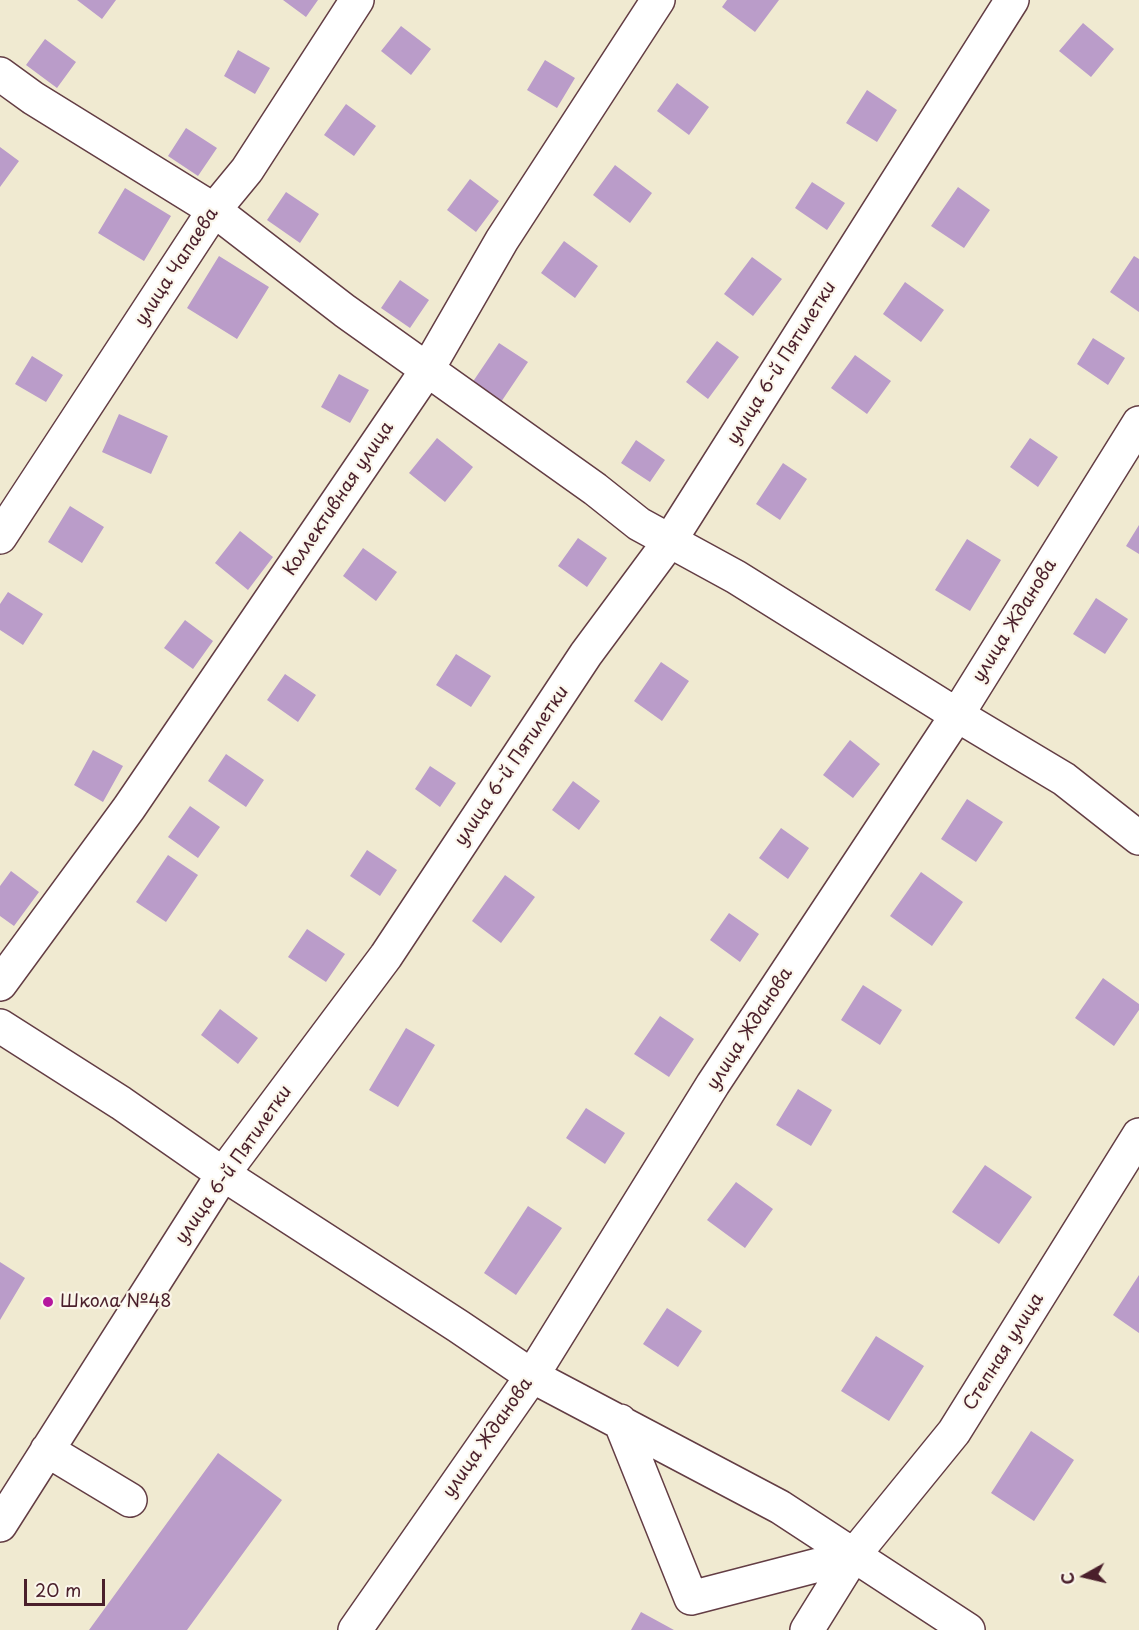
<!DOCTYPE html>
<meta charset="utf-8">
<style>
body{margin:0}
#map{position:relative;width:1139px;height:1630px;overflow:hidden;background:#f0ead1;font-family:"Playpen Sans",sans-serif}
canvas{display:block}
.north{position:absolute;left:1055px;top:1546px;width:60px;height:60px;-webkit-text-stroke:4px #fbf7ec;paint-order:stroke;rotate:262deg;font-size:16px;font-weight:700;line-height:24px;text-align:center;color:#4a1f2b}
.north::after{content:'';display:block;margin:auto;width:21px;height:27px;background:#4a1f2b;clip-path:polygon(50% 0,100% 100%,50% 72%,0 100%)}
.scale{position:absolute;left:24px;top:1579px;width:81px;height:27px;box-sizing:border-box;border:3px solid #4a1f2b;border-top:0;padding-left:8px;font-size:18px;line-height:21px;white-space:nowrap;color:#4a1f2b;-webkit-text-stroke:4px #fbf7ec;paint-order:stroke}
</style>
<div id="map">
<canvas width="1139" height="1630"></canvas>
<div class="north">С</div>
<div class="scale">20 m</div>
</div>
<script>
const context = document.querySelector('canvas').getContext('2d');
context.lineJoin = 'round';
function fill(path, color) { context.fillStyle = color; context.fill(path, 'evenodd'); }
function stroke(path, color, width, dash) { context.strokeStyle = color; context.lineWidth = width; context.lineCap = dash ? 'butt' : 'round'; context.setLineDash(dash || []); context.stroke(path); }
function write(font, color, halo, rows, align = 'center') {
  context.font = font + ' "Playpen Sans",sans-serif'; context.lineWidth = 4.5; context.setLineDash([]); context.textBaseline = 'middle'; context.strokeStyle = halo; context.fillStyle = color; for (const [text, x, y, turn = 0] of rows) {
    context.save(); context.translate(x, y); context.rotate((+turn || 0) * Math.PI / 180); context.textAlign = isNaN(turn) ? turn : align; if (halo) context.strokeText(text, 0, 0); context.fillText(text, 0, 0); context.restore();
  }
}
fill(new Path2D(`
 M77,0H116L102,19Z
 M283,0H318L306,17Z
 M727,0H779L755,32L722,7Z
 M1083,23L1114,49L1091,77L1059,51Z
 M401,26L431,49L411,75L381,51Z
 M45,39L76,62L57,88L26,65Z
 M238,50L270,68L255,94L224,76Z
 M545,60L575,78L557,108L527,90Z
 M677,83L709,107L689,135L657,111Z
 M867,90L897,110L877,142L846,123Z
 M346,104L376,126L354,156L324,135Z
 M186,128L217,148L198,176L168,156Z
 M0,147L19,161L0,187Z
 M615,165L652,193L630,223L593,195Z
 M470,179L499,201L476,232L447,210Z
 M812,182L845,203L827,230L795,208Z
 M958,187L990,210L964,248L931,226Z
 M125,188L171,216L144,261L98,233Z
 M286,192L319,214L300,243L267,220Z
 M564,241L598,266L575,298L541,273Z
 M219,256L269,287L237,339L187,308Z
 M1134,256L1139,259V312L1110,292Z
 M752,257L782,279L753,316L724,294Z
 M400,280L429,300L410,328L381,308Z
 M905,282L944,310L921,342L883,314Z
 M1093,338L1125,358L1108,385L1077,364Z
 M717,341L739,357L708,399L686,382Z
 M499,343L528,362L501,402L472,383Z
 M855,355L891,381L867,414L831,388Z
 M32,356L63,375L46,402L15,384Z
 M339,374L369,390L350,423L321,407Z
 M119,414L168,436L151,474L102,452Z
 M437,438L473,467L445,502L409,473Z
 M1030,438L1058,457L1038,487L1010,467Z
 M636,440L665,460L650,482L621,463Z
 M783,463L807,479L780,520L756,504Z
 M70,506L104,527L82,563L48,542Z
 M1139,525V554L1126,546Z
 M240,531L273,557L248,590L215,563Z
 M578,538L607,558L587,587L558,566Z
 M967,539L1001,560L970,611L935,590Z
 M363,548L397,572L376,601L343,576Z
 M8,592L43,614L23,645L0,630V604Z
 M1096,598L1128,619L1105,654L1073,634Z
 M185,620L213,641L193,669L164,648Z
 M456,654L491,676L471,707L436,685Z
 M661,662L689,681L662,721L634,701Z
 M285,674L316,695L298,722L267,700Z
 M850,740L880,764L853,798L823,775Z
 M93,750L123,766L103,802L74,785Z
 M226,754L264,780L246,807L208,781Z
 M430,766L456,783L440,807L415,789Z
 M573,781L600,801L579,830L552,810Z
 M967,799L1003,822L976,862L941,839Z
 M190,806L220,827L198,858L168,837Z
 M781,828L809,848L788,879L759,858Z
 M367,850L397,870L380,896L350,876Z
 M168,855L198,875L166,922L136,902Z
 M11,871L39,892L14,926L0,916V886Z
 M921,872L963,902L932,946L890,916Z
 M505,875L535,897L501,943L472,921Z
 M729,913L759,934L740,962L710,940Z
 M307,929L345,954L326,982L288,957Z
 M1103,978L1139,1004V1010L1114,1046L1075,1018Z
 M863,985L902,1010L880,1045L841,1020Z
 M220,1009L258,1038L238,1064L201,1035Z
 M660,1016L694,1039L669,1077L634,1054Z
 M406,1028L435,1045L398,1107L369,1090Z
 M798,1089L832,1110L811,1146L776,1125Z
 M586,1108L625,1133L605,1164L566,1138Z
 M985,1165L1032,1197L999,1244L952,1212Z
 M736,1182L773,1209L745,1248L707,1220Z
 M528,1206L562,1228L516,1295L484,1273Z
 M0,1262L25,1278L0,1320Z
 M1139,1275V1333L1113,1315Z
 M667,1308L702,1331L678,1367L643,1344Z
 M876,1336L924,1366L889,1421L841,1391Z
 M1031,1431L1074,1460L1034,1521L991,1493Z
 M218,1453L282,1500L187,1630H89Z
 M641,1612L674,1630H631Z`), '#ba9cc9');
const minor = new Path2D(`
 M0,74L33,98L214,210L345,311L595,489L639,524L736,577L957,715L1064,779L1139,838
 M0,537L214,210L247,170L357,0
 M0,984L129,808L427,370L502,240L658,0
 M0,1026L121,1103L223,1174L458,1326L532,1376L780,1507L968,1630
 M620,1421L691,1598L853,1556
 M47,1450L130,1500
 M0,1525L223,1174L386,956L586,654L669,542L1012,0
 M355,1630L532,1376L713,1084L957,715L1139,423
 M807,1630L853,1556L954,1432L1139,1135`);
stroke(minor, '#633d44', 36);
stroke(minor, '#fff', 33);
for (const [x, y, r, color] of [
 [48,1302,6,"#b5179e"]
]) { const dot = new Path2D(); dot.arc(x, y, r, 0, 2 * Math.PI); context.fillStyle = color; context.fill(dot); stroke(dot, '#fbf7ec', 2); }
write('18px', '#4a1f2b', '#fbf7ec', [
 ["улица Чапаева",177,267,-57],
 ["улица 6-й Пятилетки",782,363,-58],
 ["Коллективная улица",339,499,-56],
 ["улица Жданова",1015,621,-58],
 ["улица 6-й Пятилетки",512,766,-56],
 ["улица Жданова",750,1029,-57],
 ["улица 6-й Пятилетки",234,1165,-55],
 ["Степная улица",1004,1352,-58],
 ["улица Жданова",488,1438,-55]
]);
write('18px', '#4a1f2b', '#fbf7ec', [
 ["Школа №48",60,1302]
], 'left');
</script>
